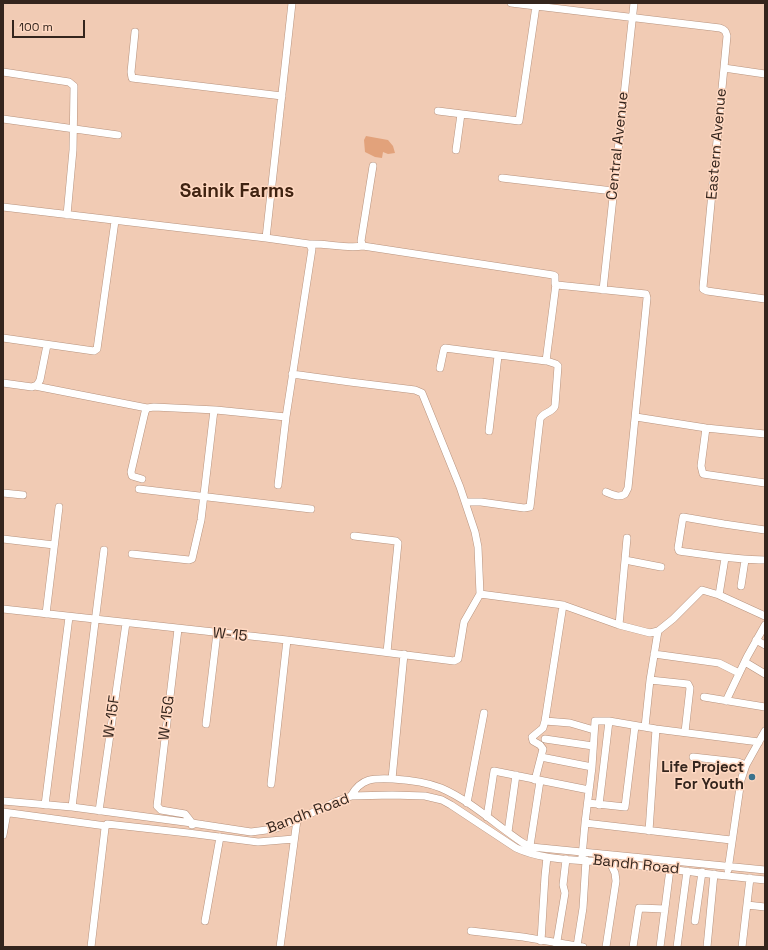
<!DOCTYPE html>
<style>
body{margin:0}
#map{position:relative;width:768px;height:950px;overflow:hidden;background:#f1cbb4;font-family:"Space Grotesk",sans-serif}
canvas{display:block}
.frame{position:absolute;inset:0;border:4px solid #34251d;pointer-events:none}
.scale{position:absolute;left:12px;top:20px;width:73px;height:18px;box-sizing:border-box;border:2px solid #34251d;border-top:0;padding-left:5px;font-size:12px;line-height:14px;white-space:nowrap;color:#34251d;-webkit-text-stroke:3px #ffd8c1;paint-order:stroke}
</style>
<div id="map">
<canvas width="768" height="950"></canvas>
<div class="frame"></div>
<div class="scale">100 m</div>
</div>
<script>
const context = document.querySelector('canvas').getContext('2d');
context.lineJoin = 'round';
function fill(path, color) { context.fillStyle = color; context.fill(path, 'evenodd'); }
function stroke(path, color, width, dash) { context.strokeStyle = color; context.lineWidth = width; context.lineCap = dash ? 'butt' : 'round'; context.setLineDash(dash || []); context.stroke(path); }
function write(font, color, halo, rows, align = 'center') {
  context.font = font + ' "Space Grotesk",sans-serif'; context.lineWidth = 3; context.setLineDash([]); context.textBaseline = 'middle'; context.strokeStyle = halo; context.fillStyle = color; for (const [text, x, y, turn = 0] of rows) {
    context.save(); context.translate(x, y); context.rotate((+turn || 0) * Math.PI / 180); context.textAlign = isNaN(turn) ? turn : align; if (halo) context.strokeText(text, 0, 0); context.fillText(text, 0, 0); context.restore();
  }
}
fill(new Path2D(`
 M366,136L388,140L393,146L395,153L388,154L383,152L382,158L375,157L365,152L364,140Z`), '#e2a27b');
const minor = new Path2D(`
 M511,3L720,28C725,30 726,31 727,36L703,287V289L707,291L765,299
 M135,32L131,72L132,78L282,96
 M724,68L765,74
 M3,72L69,82L74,86L73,150L67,215
 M438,111L519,121L536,6
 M3,119L118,135
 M456,150L461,114
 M373,166L361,241L363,246L553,275L555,276V284L557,285L646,294L647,298L628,488L625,494C619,498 613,495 606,492
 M502,178L613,191
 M3,207L266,238L309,244L312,249L286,417L278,485
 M266,238L292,3
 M309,244C327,243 345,249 363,246
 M603,290L634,3
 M3,338L94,351L97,349L115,221
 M440,368L444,349L445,348L546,361L556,284
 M292,374L350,382L415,390L422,393L460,487L475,532L478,547L480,594
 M3,383L32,387L37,385L40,380L47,345
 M35,386L147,408
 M636,417L706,428L765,434
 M706,428L701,466L703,474L765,483
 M489,431L498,356
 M142,479L132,476L131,472L145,412L147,408L154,407L216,410L286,417
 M139,489L311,509
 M3,493L23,495
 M466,502H481L524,508L530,507L540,419C543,412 552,413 555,406L558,366L556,364L547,361
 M765,530L724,524L683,517L678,548L679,551C708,555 736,560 765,560
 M354,536L396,541L398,543L387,652
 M3,539L54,545
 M132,554L189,560L192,559L201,520L214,410
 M625,560L661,567
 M741,586L745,560
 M719,595L725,558
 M3,609L287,640L454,661L458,659L464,622L480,594L563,605L619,625L650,633L658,631L673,619L702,590L719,595L765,616
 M46,614L59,507
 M619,625L627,538
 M178,629L157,806L161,810L185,814L192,823V825
 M756,640L765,645
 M654,654L719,663L739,673
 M745,662L765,674
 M650,680L688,684L690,688L685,732
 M704,697L765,707
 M726,701L747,657L765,625
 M545,721L570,723L594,730
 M206,724L217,633
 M645,727L650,680L658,631
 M545,739L593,746
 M541,757L592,767
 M693,757L738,762L746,765
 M392,779L404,654
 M535,780L543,749L540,745L533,741L532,737L543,728L545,721L563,605
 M271,784L287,640
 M351,796C361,778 373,778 393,779C409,780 426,782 441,788C471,801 496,825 523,843L531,847L765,870
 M3,801L72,807L192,823L251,832L274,829L297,820L335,802L351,796L392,795L425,796L442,800L451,805L516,848C546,862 581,859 613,863C663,868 714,875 765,880
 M467,803L484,713
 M588,803L625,807L635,726
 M45,805L69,617
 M599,805L609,721
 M72,807L104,550
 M99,811L126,623
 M3,812L106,826
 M487,817L494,771L589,790
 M585,823L592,767L595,721H609L656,729L759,742
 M649,831L656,729
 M508,832L516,775
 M3,835L7,813
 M530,846L540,781
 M582,857L585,823L731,840
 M728,870L741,780L746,765L765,731
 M747,905L765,907
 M205,921L220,837
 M695,921L702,872
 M471,931L523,937L583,947
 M541,941L545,876L547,857
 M577,946L583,908L586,860
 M91,947L105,828L107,824L188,833L258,842L294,839
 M280,947L297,820
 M556,947L565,893L563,885L566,859
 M606,947L616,881L615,873L610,862
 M633,947L639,908L665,909
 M660,947L670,869
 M677,947L687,871
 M707,947L714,874
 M742,947L750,878`);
stroke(minor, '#b7937e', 8);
stroke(minor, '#fff', 7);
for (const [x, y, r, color] of [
 [752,777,4,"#3b728d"]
]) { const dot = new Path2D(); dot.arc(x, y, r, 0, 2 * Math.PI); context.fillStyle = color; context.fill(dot); stroke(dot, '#ffd8c1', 1.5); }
write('15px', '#34251d', '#ffd8c1', [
 ["Eastern Avenue",717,144,-85],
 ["Central Avenue",618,146,-84],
 ["W-15",230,635,6],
 ["W-15F",112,717,-82],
 ["W-15G",167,718,-83],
 ["Bandh Road",308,814,-21],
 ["Bandh Road",636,865,6]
]);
write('bold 15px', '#34251d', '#ffd8c1', [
 ["Life Project",744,768],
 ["For Youth",744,785]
], 'right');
write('bold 19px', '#402311', '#ffd8c1', [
 ["Sainik Farms",237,192]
]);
</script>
